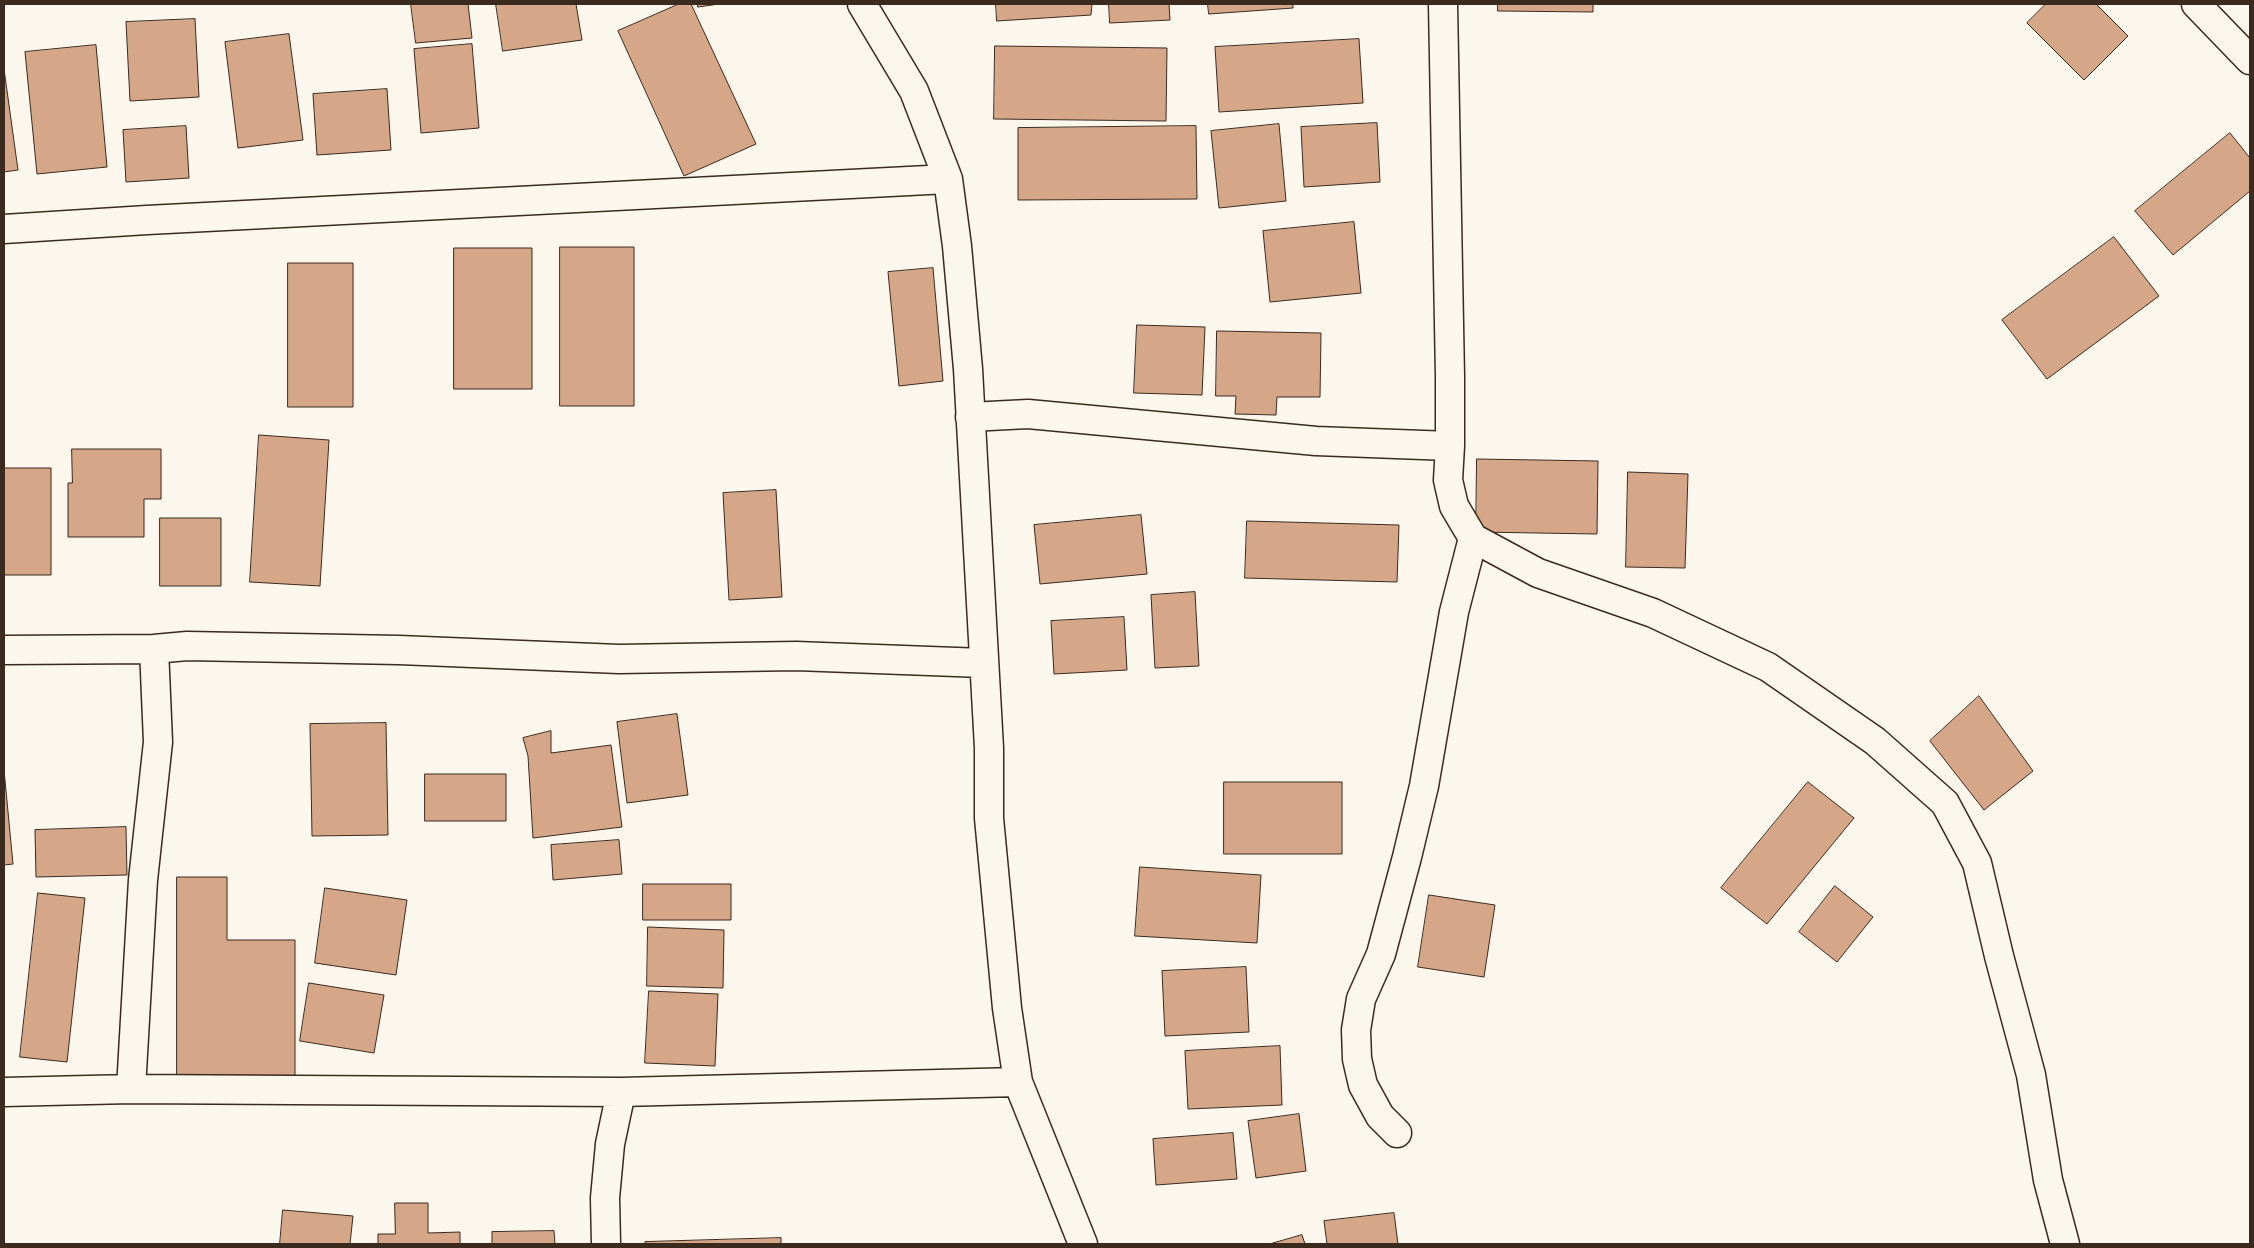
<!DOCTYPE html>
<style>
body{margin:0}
#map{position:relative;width:2254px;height:1248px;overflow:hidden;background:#fbf7ec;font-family:Caveat,sans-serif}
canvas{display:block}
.frame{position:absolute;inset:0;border:5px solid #3b2a1e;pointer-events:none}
</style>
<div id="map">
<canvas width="2254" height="1248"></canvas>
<div class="frame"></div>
</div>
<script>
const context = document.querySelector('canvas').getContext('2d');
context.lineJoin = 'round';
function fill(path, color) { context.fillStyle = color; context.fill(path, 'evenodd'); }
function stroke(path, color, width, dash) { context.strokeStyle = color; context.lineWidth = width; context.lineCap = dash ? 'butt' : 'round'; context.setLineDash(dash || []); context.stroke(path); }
const building = new Path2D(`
 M411,4H468L472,38L416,43Z
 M496,4H576L582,40L503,51Z
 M679,4H691L756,144L684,176L618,31Z
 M698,4H719L698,7Z
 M996,4H1092L1091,15L997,21Z
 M1109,4H1169L1170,20L1110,23Z
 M1208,4H1293V8L1209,14Z
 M1498,4H1593V12L1498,11Z
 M2046,4H2096L2128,36L2084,80L2027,23Z
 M195,19L199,97L130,101L126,22Z
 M289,34L303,140L238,148L225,42Z
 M1359,39L1363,103L1219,112L1215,47Z
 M472,44L479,128L421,133L414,49Z
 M96,45L107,167L37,174L25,52Z
 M995,46L1167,48L1166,121L994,119Z
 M4,69L18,170L4,172Z
 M387,89L391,150L317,155L313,94Z
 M1377,123L1380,182L1304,187L1301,127Z
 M1279,124L1286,201L1219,208L1211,131Z
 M186,126L189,178L126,182L123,130Z
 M1196,126L1197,199L1018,200V128Z
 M2230,133L2250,158V191L2173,255L2135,211Z
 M1354,222L1361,293L1270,302L1263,231Z
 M2114,237L2159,296L2047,379L2002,320Z
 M560,247H634V406H560Z
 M454,248H532V389H454Z
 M288,263H353V407H288Z
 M933,268L943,381L899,386L888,272Z
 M1137,325L1205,327L1202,395L1134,393Z
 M1217,331L1321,333L1320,397H1277L1276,415L1235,414L1236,396H1216Z
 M259,435L329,440L320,586L250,582Z
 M72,449H161V499H144V537H68V483H72Z
 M1477,459L1598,461L1597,534L1476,532Z
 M4,468H51V575H4Z
 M1628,472L1688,474L1685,568L1626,567Z
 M776,490L782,597L729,600L723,493Z
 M1141,515L1147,574L1040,584L1034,525Z
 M160,518H221V586H160Z
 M1247,521L1399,525L1397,582L1245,578Z
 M1195,592L1199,666L1155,668L1151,595Z
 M1124,617L1127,670L1054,674L1051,621Z
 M1979,696L2033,771L1984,810L1930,741Z
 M677,714L688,795L627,803L617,722Z
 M386,723L388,835L312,836L310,724Z
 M551,731V753L611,745L622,827L533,838L528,756L523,738Z
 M4,770L13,864L4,865Z
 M425,774H506V821H425Z
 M1224,782H1342V854H1224Z
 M1808,782L1854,818L1767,924L1721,888Z
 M126,827L127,875L36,877L35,830Z
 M619,840L622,874L553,880L551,845Z
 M1140,867L1261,875L1257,943L1135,936Z
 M177,877H227V940H295V1077H177Z
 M643,884H731V920H643Z
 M1835,886L1873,917L1837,962L1799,932Z
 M325,888L407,900L396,975L315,963Z
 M38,893L85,898L67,1062L20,1057Z
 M1429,895L1495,905L1484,977L1418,967Z
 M648,927L724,930L723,988L647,986Z
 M1246,967L1249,1032L1165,1036L1162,971Z
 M309,983L384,995L374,1053L300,1041Z
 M649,991L718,994L715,1066L645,1063Z
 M1280,1046L1282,1105L1188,1109L1185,1051Z
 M1299,1114L1306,1171L1256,1178L1248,1121Z
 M1233,1133L1237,1179L1156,1185L1153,1139Z
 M395,1203H428V1233L460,1232V1244H378V1234H395Z
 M283,1210L353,1216L350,1244H280Z
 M1394,1213L1398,1244H1327L1324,1221Z
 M554,1231L555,1244H492V1232Z
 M1302,1235L1305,1244H1270Z
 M781,1238V1244H645V1242Z`);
fill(building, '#d6a689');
stroke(building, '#3b2a1e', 1);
const street = new Path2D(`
 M862,4L914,91L948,179L957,246L968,369L989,748V818L1007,1008L1018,1082L1083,1244
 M1443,4L1450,377V446
 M2196,4L2250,60
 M4,229L147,220L948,179
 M970,417L1028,414L1316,441L1450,446L1448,480L1454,506L1473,538L1538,573L1653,613L1768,667L1875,741L1945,803L1977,863L1999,956L2031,1075L2048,1180L2065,1244
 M4,650L154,649L187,646L399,650L619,659L796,656L983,663
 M131,1089L143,880L158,742L154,649
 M4,1092L131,1089L621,1092L1018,1082
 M1397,1133L1380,1116L1363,1085L1357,1059L1356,1030L1361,999L1381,954L1407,857L1424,786L1454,612L1473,538
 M606,1244L605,1198L610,1144L621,1092`);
stroke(street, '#3b2a1e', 31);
stroke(street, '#fbf7ec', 28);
</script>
